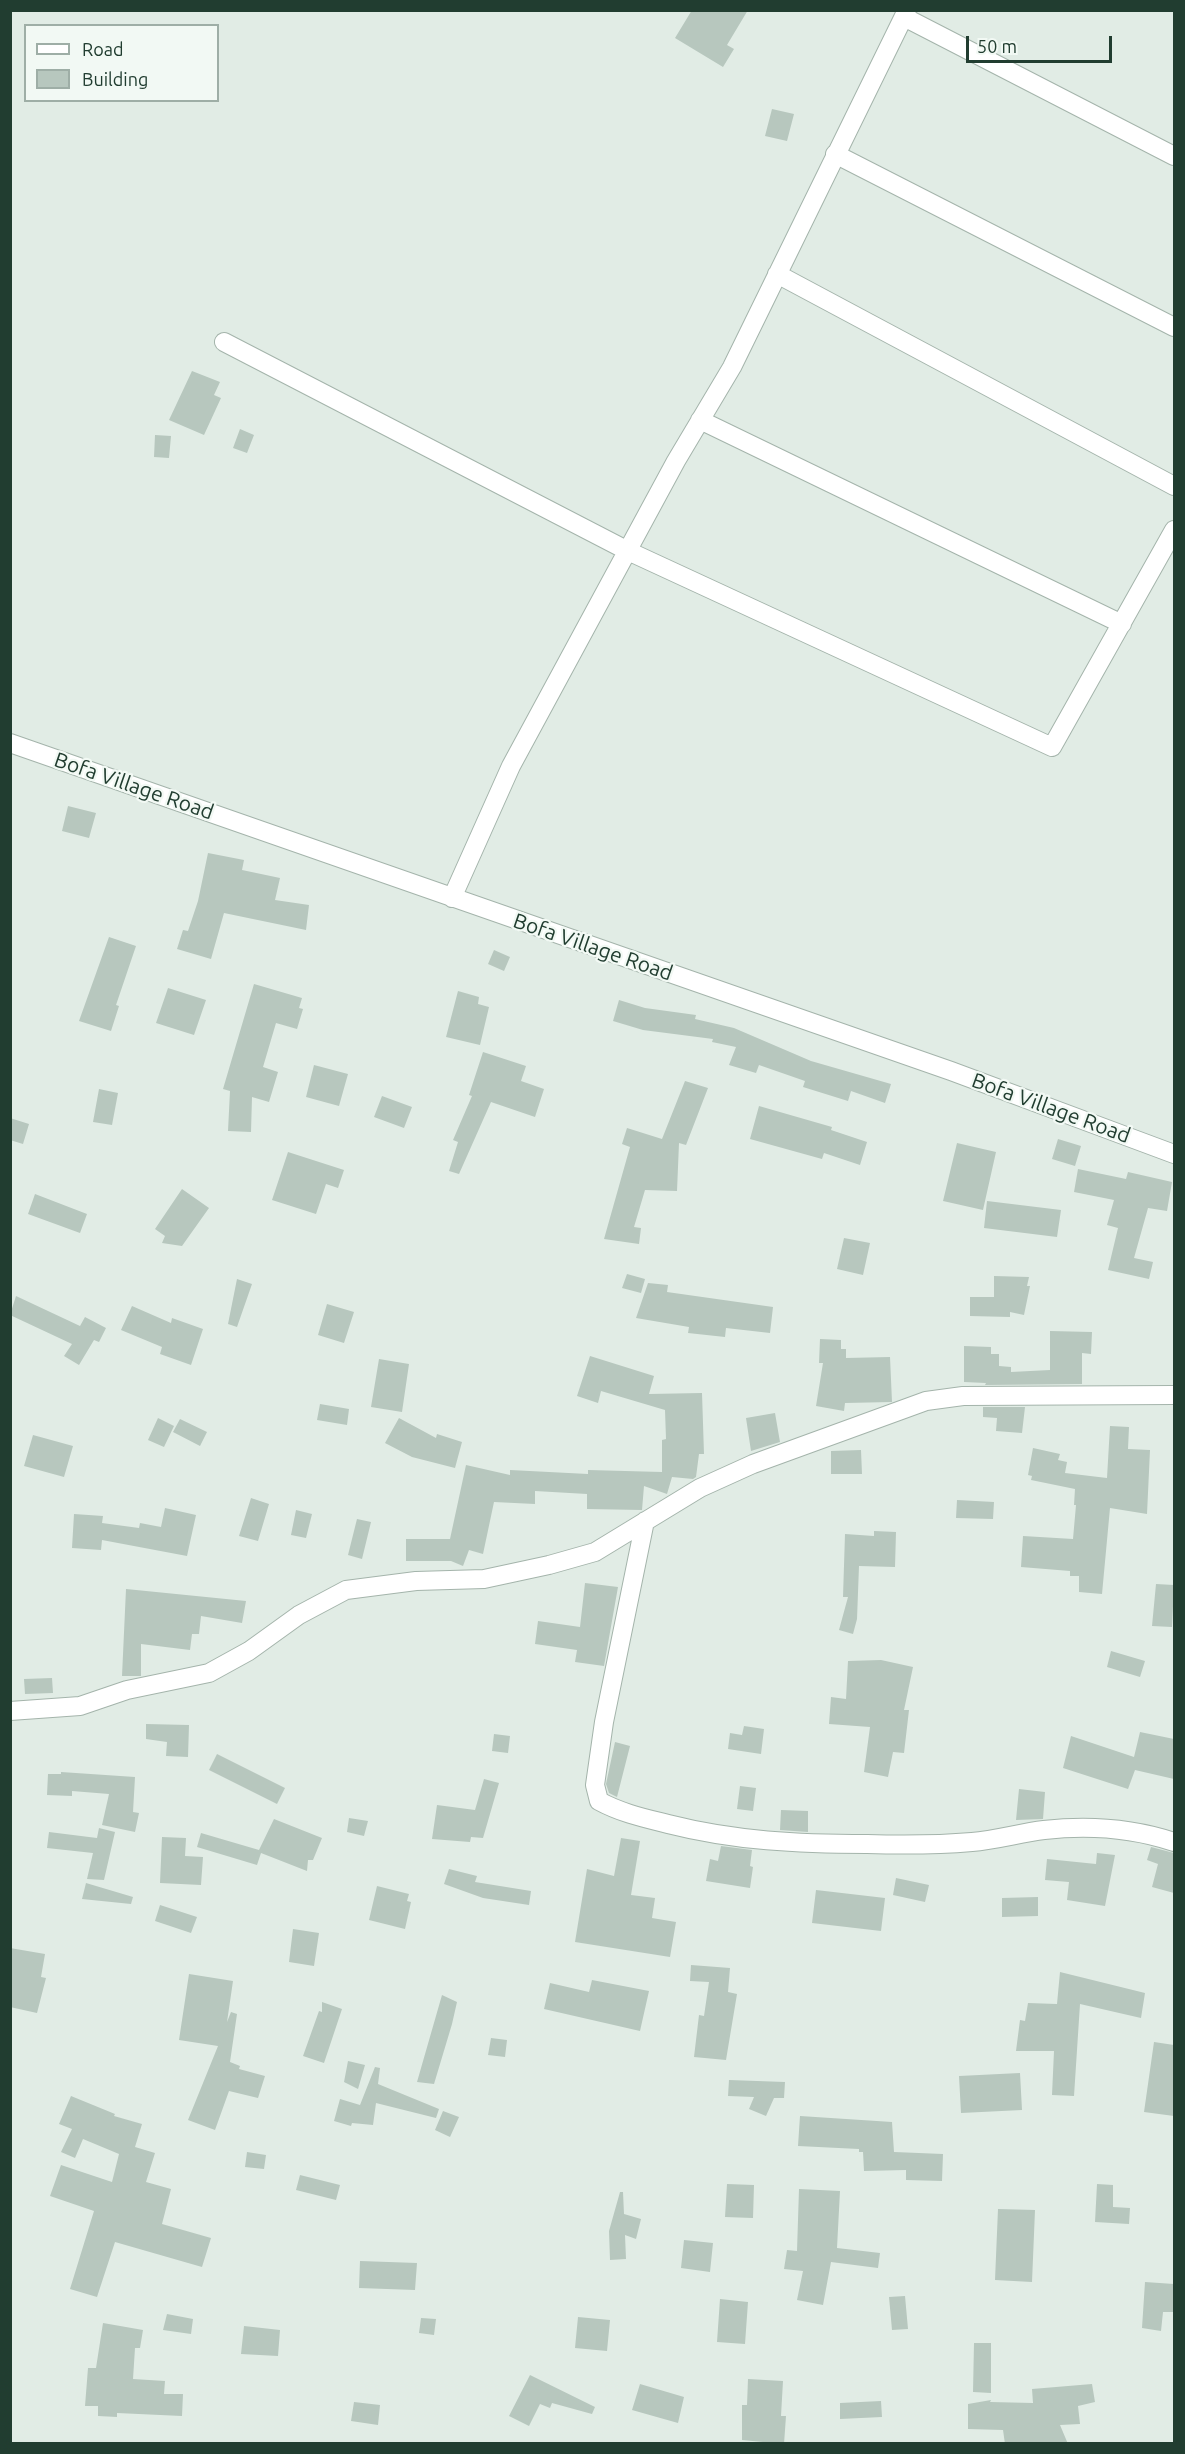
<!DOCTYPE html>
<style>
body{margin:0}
#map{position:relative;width:1185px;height:2454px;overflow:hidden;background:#e1ece5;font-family:Ubuntu,sans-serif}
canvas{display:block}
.frame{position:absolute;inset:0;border:12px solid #213d30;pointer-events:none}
.legend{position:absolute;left:24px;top:24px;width:195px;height:78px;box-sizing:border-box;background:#f2f9f4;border:2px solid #9eaea6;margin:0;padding:8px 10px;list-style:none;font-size:18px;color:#213d30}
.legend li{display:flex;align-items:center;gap:12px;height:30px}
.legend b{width:30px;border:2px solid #9eaea6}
.scale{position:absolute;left:966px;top:36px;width:146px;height:27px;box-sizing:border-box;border:3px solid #213d30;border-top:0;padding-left:8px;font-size:18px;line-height:21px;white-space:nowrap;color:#213d30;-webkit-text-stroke:4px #f2f9f4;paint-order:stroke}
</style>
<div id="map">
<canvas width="1185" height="2454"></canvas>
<div class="frame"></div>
<ul class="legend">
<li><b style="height:8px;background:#fff"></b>Road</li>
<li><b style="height:16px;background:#b7c7be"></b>Building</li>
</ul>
<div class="scale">50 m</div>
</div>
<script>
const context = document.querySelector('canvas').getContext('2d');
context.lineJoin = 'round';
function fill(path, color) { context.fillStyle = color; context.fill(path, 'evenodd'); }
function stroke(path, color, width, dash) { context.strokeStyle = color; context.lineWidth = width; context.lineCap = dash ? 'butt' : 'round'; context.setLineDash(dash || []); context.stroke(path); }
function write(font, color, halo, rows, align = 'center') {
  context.font = font + ' Ubuntu,sans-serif'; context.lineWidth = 4.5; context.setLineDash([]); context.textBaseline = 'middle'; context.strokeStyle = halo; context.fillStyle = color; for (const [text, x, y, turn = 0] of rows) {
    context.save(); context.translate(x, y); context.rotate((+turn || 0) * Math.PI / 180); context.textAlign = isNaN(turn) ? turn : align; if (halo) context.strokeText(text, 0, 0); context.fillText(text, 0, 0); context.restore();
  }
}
fill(new Path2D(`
 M692,10H748L727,45L734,49L723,67L675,38Z
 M772,109L794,114L787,141L765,136Z
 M192,371L220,382L214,395L221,398L204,435L169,420Z
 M240,429L254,435L247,453L233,448Z
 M155,435L171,436L169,458L154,457Z
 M68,806L96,813L89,838L62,831Z
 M208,853L244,860L242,870L280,878L275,900L309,905L306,930L224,913L211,959L177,949L183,930L188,931L198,901Z
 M109,937L136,946L116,1005L119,1006L111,1031L79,1021Z
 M494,950L510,957L504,971L488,964Z
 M254,984L302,998L299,1008L303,1009L297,1029L276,1023L263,1067L278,1072L269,1102L252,1097L251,1132L228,1131L230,1091L223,1089Z
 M168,988L206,1000L194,1035L156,1023Z
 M458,991L479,997L478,1004L489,1007L480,1045L446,1037Z
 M619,1000L645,1008L696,1015L695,1019L734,1028L811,1061L891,1084L885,1103L851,1091L848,1101L803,1087L805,1081L759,1065L756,1073L729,1065L736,1047L712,1042L713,1039L643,1030L613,1021Z
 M483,1052L526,1066L521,1081L544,1089L535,1117L491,1102L459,1174L449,1171L458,1142L453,1140L472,1096L469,1095Z
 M314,1065L348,1074L339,1106L306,1097Z
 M685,1081L708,1088L686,1145L679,1143L677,1191L645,1190L634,1227L641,1228L639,1244L604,1239L630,1147L622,1144L627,1128L662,1139Z
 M99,1089L118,1093L112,1125L93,1122Z
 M382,1096L412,1107L404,1128L374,1117Z
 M759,1106L832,1127L831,1130L867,1142L860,1165L824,1153L822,1159L750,1139Z
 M10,1118L29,1124L23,1144L10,1140Z
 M1058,1139L1081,1146L1075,1166L1052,1159Z
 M957,1143L996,1152L983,1210L943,1201Z
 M288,1152L344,1170L338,1188L326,1184L316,1214L272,1200Z
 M1078,1169L1126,1179L1128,1172L1172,1182L1167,1211L1148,1208L1134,1258L1153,1262L1149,1279L1108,1270L1118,1228L1107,1225L1114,1200L1074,1192Z
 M182,1189L209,1208L182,1246L162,1243L165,1236L155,1229Z
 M35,1194L87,1214L80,1233L28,1214Z
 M987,1201L1061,1210L1057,1237L984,1228Z
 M844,1238L870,1243L863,1275L837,1269Z
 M627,1274L645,1279L641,1293L622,1288Z
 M994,1276L1029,1277L1027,1286H1030L1024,1315L1010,1312V1317L970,1316V1297H994Z
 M237,1279L252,1284L237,1327L228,1324Z
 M648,1283L668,1285L667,1292L773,1307L770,1333L726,1328L725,1337L688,1333L689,1327L636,1318Z
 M16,1296L80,1326L85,1317L106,1328L99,1342L94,1340L79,1365L64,1356L72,1344L10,1315Z
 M327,1304L354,1312L344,1343L318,1335Z
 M132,1306L171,1323L172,1318L203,1329L191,1365L160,1354L162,1347L121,1330Z
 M1050,1331L1092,1332L1091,1354L1082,1353V1384L985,1385L986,1383L964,1382V1346L991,1347V1354H999V1366L1011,1367V1372L1050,1370Z
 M820,1339L841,1340V1349H846V1358L890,1357L892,1402L845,1403L844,1411L816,1406L823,1363H819Z
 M590,1356L654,1376L649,1394L702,1393L704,1454H699L696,1477L693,1479L672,1477L667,1494L644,1486L642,1510L587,1509V1494L535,1491V1504L494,1502L483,1554L469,1550L463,1566L451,1561H406V1539H450L466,1465L510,1475V1470L588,1474V1470L662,1472V1440L666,1439L665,1410L601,1391L598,1403L577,1396Z
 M379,1359L409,1364L402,1412L371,1407Z
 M320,1404L349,1409L347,1425L317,1420Z
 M983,1407H1025L1022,1433L996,1431L997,1418L983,1417Z
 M775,1413L780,1442L751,1451L746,1418Z
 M158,1418L174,1426L164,1447L148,1440Z
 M399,1418L436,1438L437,1434L462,1442L455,1468L412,1457L385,1443Z
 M180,1419L207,1432L200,1446L173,1432Z
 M1110,1426L1129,1427L1128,1449L1150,1450L1147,1514L1110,1508L1102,1594L1079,1592V1576H1070V1571L1021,1567L1023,1536L1073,1539L1076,1505H1074L1075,1489L1031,1480L1032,1476L1028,1475L1033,1448L1060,1454L1058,1460L1067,1462L1065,1473L1107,1478Z
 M33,1435L73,1446L64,1477L24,1466Z
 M861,1450L862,1474H831V1451Z
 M251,1498L269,1504L258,1541L239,1536Z
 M957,1500L994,1502L993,1519L956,1518Z
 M165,1508L196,1515L187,1556L102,1540L101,1550L72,1548L74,1514L103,1516L102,1523L139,1528L140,1523L161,1527Z
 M296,1510L312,1514L306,1538L291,1535Z
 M357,1519L371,1522L362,1559L348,1555Z
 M874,1531L896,1532L895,1567L859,1566L857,1619L853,1634L839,1630L848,1597H843L845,1534L874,1536Z
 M585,1583L618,1587L604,1666L575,1662L577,1650L535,1644L538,1621L580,1627Z
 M1156,1584L1174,1585L1172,1627L1152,1626Z
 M126,1589L246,1601L242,1623L201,1616L199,1634H192L190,1650L141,1644V1676H122Z
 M1111,1651L1145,1661L1140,1677L1107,1667Z
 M881,1660L913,1667L904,1710H909L904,1753L893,1752L888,1777L864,1772L870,1727L829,1724L831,1697L846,1699L848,1661Z
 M52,1678L53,1693L25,1694L24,1679Z
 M146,1724L189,1725L188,1757L166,1756L167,1742L146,1739Z
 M744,1726L764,1729L761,1754L728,1749L730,1733L742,1735Z
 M1140,1732L1174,1739V1779L1135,1770L1128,1789L1063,1768L1071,1736L1134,1757Z
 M494,1734L510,1736L508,1753L492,1751Z
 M615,1742L630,1746L617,1797L609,1793L606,1784Z
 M217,1754L285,1788L277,1804L209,1770Z
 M61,1772L135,1777L133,1812L139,1813L135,1832L102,1825L109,1794L72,1791V1796L47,1795L48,1774H61Z
 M484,1779L499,1783L483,1838L471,1837L470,1842L432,1839L437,1805L475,1810Z
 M740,1786L756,1788L753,1811L737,1809Z
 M1019,1789L1045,1792L1043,1819L1016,1820Z
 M781,1810L808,1811V1832L780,1830Z
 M349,1818L368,1821L364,1836L347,1832Z
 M274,1819L322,1838L313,1860H308L307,1871L261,1853L257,1865L197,1847L201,1833L259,1850Z
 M99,1828L115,1832L104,1880L87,1879L93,1853L47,1848L49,1832L97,1838Z
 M162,1837L186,1838L185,1856L203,1857L201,1885L160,1883Z
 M621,1838L640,1841L631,1895L655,1898L652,1918L676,1922L670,1957L575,1942L587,1869L614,1876Z
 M721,1846L752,1850L750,1866L753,1867L750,1888L706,1881L710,1859L718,1861Z
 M1151,1847L1174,1853V1893L1152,1887L1158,1864L1147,1860Z
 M1097,1853L1115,1855L1105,1906L1067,1900L1069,1882L1045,1880L1047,1859L1096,1864Z
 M449,1869L477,1876L475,1882L531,1891L529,1905L483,1898L444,1884Z
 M896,1878L929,1885L925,1902L893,1895Z
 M86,1883L133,1897L131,1904L82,1899Z
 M377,1886L409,1894L407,1901L411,1902L405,1929L369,1920Z
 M816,1890L885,1898L881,1931L812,1923Z
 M1038,1897V1916L1002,1917V1898Z
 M160,1905L197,1917L191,1933L155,1921Z
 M293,1929L319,1933L314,1966L289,1962Z
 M10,1948L45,1954L41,1977L46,1978L37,2013L10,2007Z
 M691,1965L730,1968L728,1992L737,1994L726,2060L694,2057L699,2015L704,2016L709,1982L690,1981Z
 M1060,1972L1145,1993L1141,2018L1080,2004L1074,2096L1052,2095L1054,2051H1016L1020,2020L1025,2021L1028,2003L1057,2004Z
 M189,1974L233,1981L227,2022L231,2012L237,2014L230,2062L240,2066L239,2069L265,2076L258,2098L229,2091L215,2130L188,2120L218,2046L179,2040Z
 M592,1980L649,1991L640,2031L544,2009L550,1983L589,1992Z
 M442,1995L457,2002L452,2024L434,2084L417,2082Z
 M322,2002L342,2009L324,2063L303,2056L319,2011L322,2012Z
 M491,2038L507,2040L505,2057L488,2055Z
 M1154,2042L1174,2045V2116L1144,2112Z
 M348,2061L365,2065L358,2089L344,2082Z
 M375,2067L380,2068L378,2084L439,2109L436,2118L376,2103L373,2125L352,2123L351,2126L334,2121L340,2099L360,2105Z
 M1020,2073L1022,2110L961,2113L959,2076Z
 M729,2080L785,2082L784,2098H774L766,2116L749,2109L754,2097L728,2096Z
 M71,2096L115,2114L114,2116L142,2124L135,2147L155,2153L146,2182L171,2189L162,2224L211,2238L202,2267L115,2242L97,2297L70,2289L94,2211L50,2196L61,2165L112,2182L119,2154L83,2139L75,2158L61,2152L72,2129L59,2124Z
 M443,2111L459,2117L450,2137L435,2130Z
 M800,2116L892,2122L894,2152L943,2154L942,2181L906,2180V2170L864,2171L863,2152H859V2149L798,2146Z
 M247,2152L266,2155L264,2169L245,2167Z
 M300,2175L340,2185L336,2200L296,2190Z
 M727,2184L754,2185L753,2218L725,2217Z
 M1097,2184L1113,2185V2207L1130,2208L1129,2224L1095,2222Z
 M799,2189L840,2191L837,2248L880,2253L878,2268L831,2262L823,2305L797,2300L803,2271L784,2269L787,2250L797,2251Z
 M620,2192H623L624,2214L641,2219L636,2239L625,2235L626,2259L610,2260L609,2231Z
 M998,2209L1035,2210L1032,2282L995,2280Z
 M684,2240L713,2243L710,2272L681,2268Z
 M360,2261L417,2263L415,2290L359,2288Z
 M1145,2282L1174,2284V2312H1163L1161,2331L1142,2328Z
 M905,2296L908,2329L892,2330L889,2297Z
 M720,2299L748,2302L745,2344L717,2342Z
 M167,2314L193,2319L191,2334L163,2330Z
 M578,2317L610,2320L607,2351L575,2348Z
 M421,2318L436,2319L434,2335L419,2333Z
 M103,2323L143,2330L140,2348H135L133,2379L165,2381L164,2394H183L182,2416L117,2413V2417L98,2416V2406H85L88,2368H96Z
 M244,2326L280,2330L278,2356L241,2354Z
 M974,2343H991V2393L973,2392Z
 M530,2375L595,2407L592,2414L552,2403L550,2408L540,2404L529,2426L509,2416Z
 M748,2379L783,2381L781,2416H786L784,2444L742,2440V2405H747Z
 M640,2384L684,2397L678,2423L632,2410Z
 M1092,2384L1095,2402L1078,2406L1080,2424L1060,2425L1068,2444H1005L1003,2430L968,2429V2404L991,2400L990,2402L1033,2403L1032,2389Z
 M881,2401L882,2417L840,2419V2403Z
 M354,2402L380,2405L378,2425L351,2421Z`), '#b7c7be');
const minor = new Path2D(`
 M904,17L1174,156
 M835,154L1174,327
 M777,274L1174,486
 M224,342L628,551L1052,747L1174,530
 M700,420L1122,624
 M10,743L951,1071L1174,1154
 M452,898L511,766L676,461L732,367L907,10
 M645,1521L604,1722L595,1785L599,1801C621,1813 644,1818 668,1824C735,1841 799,1844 867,1844C902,1845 937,1845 972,1842C996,1840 1020,1833 1044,1830C1089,1825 1132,1828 1174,1842
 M10,1711L80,1706L127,1690L209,1673L249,1651L299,1615L346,1590L416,1581L484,1579L549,1565L595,1552L700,1488L753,1464L926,1401L963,1396L1174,1395`);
stroke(minor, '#a4b4ab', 20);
stroke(minor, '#fff', 18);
write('21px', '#213d30', '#f2f9f4', [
 ["Bofa Village Road",134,786,19],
 ["Bofa Village Road",593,947,19],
 ["Bofa Village Road",1051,1108,20]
]);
</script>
